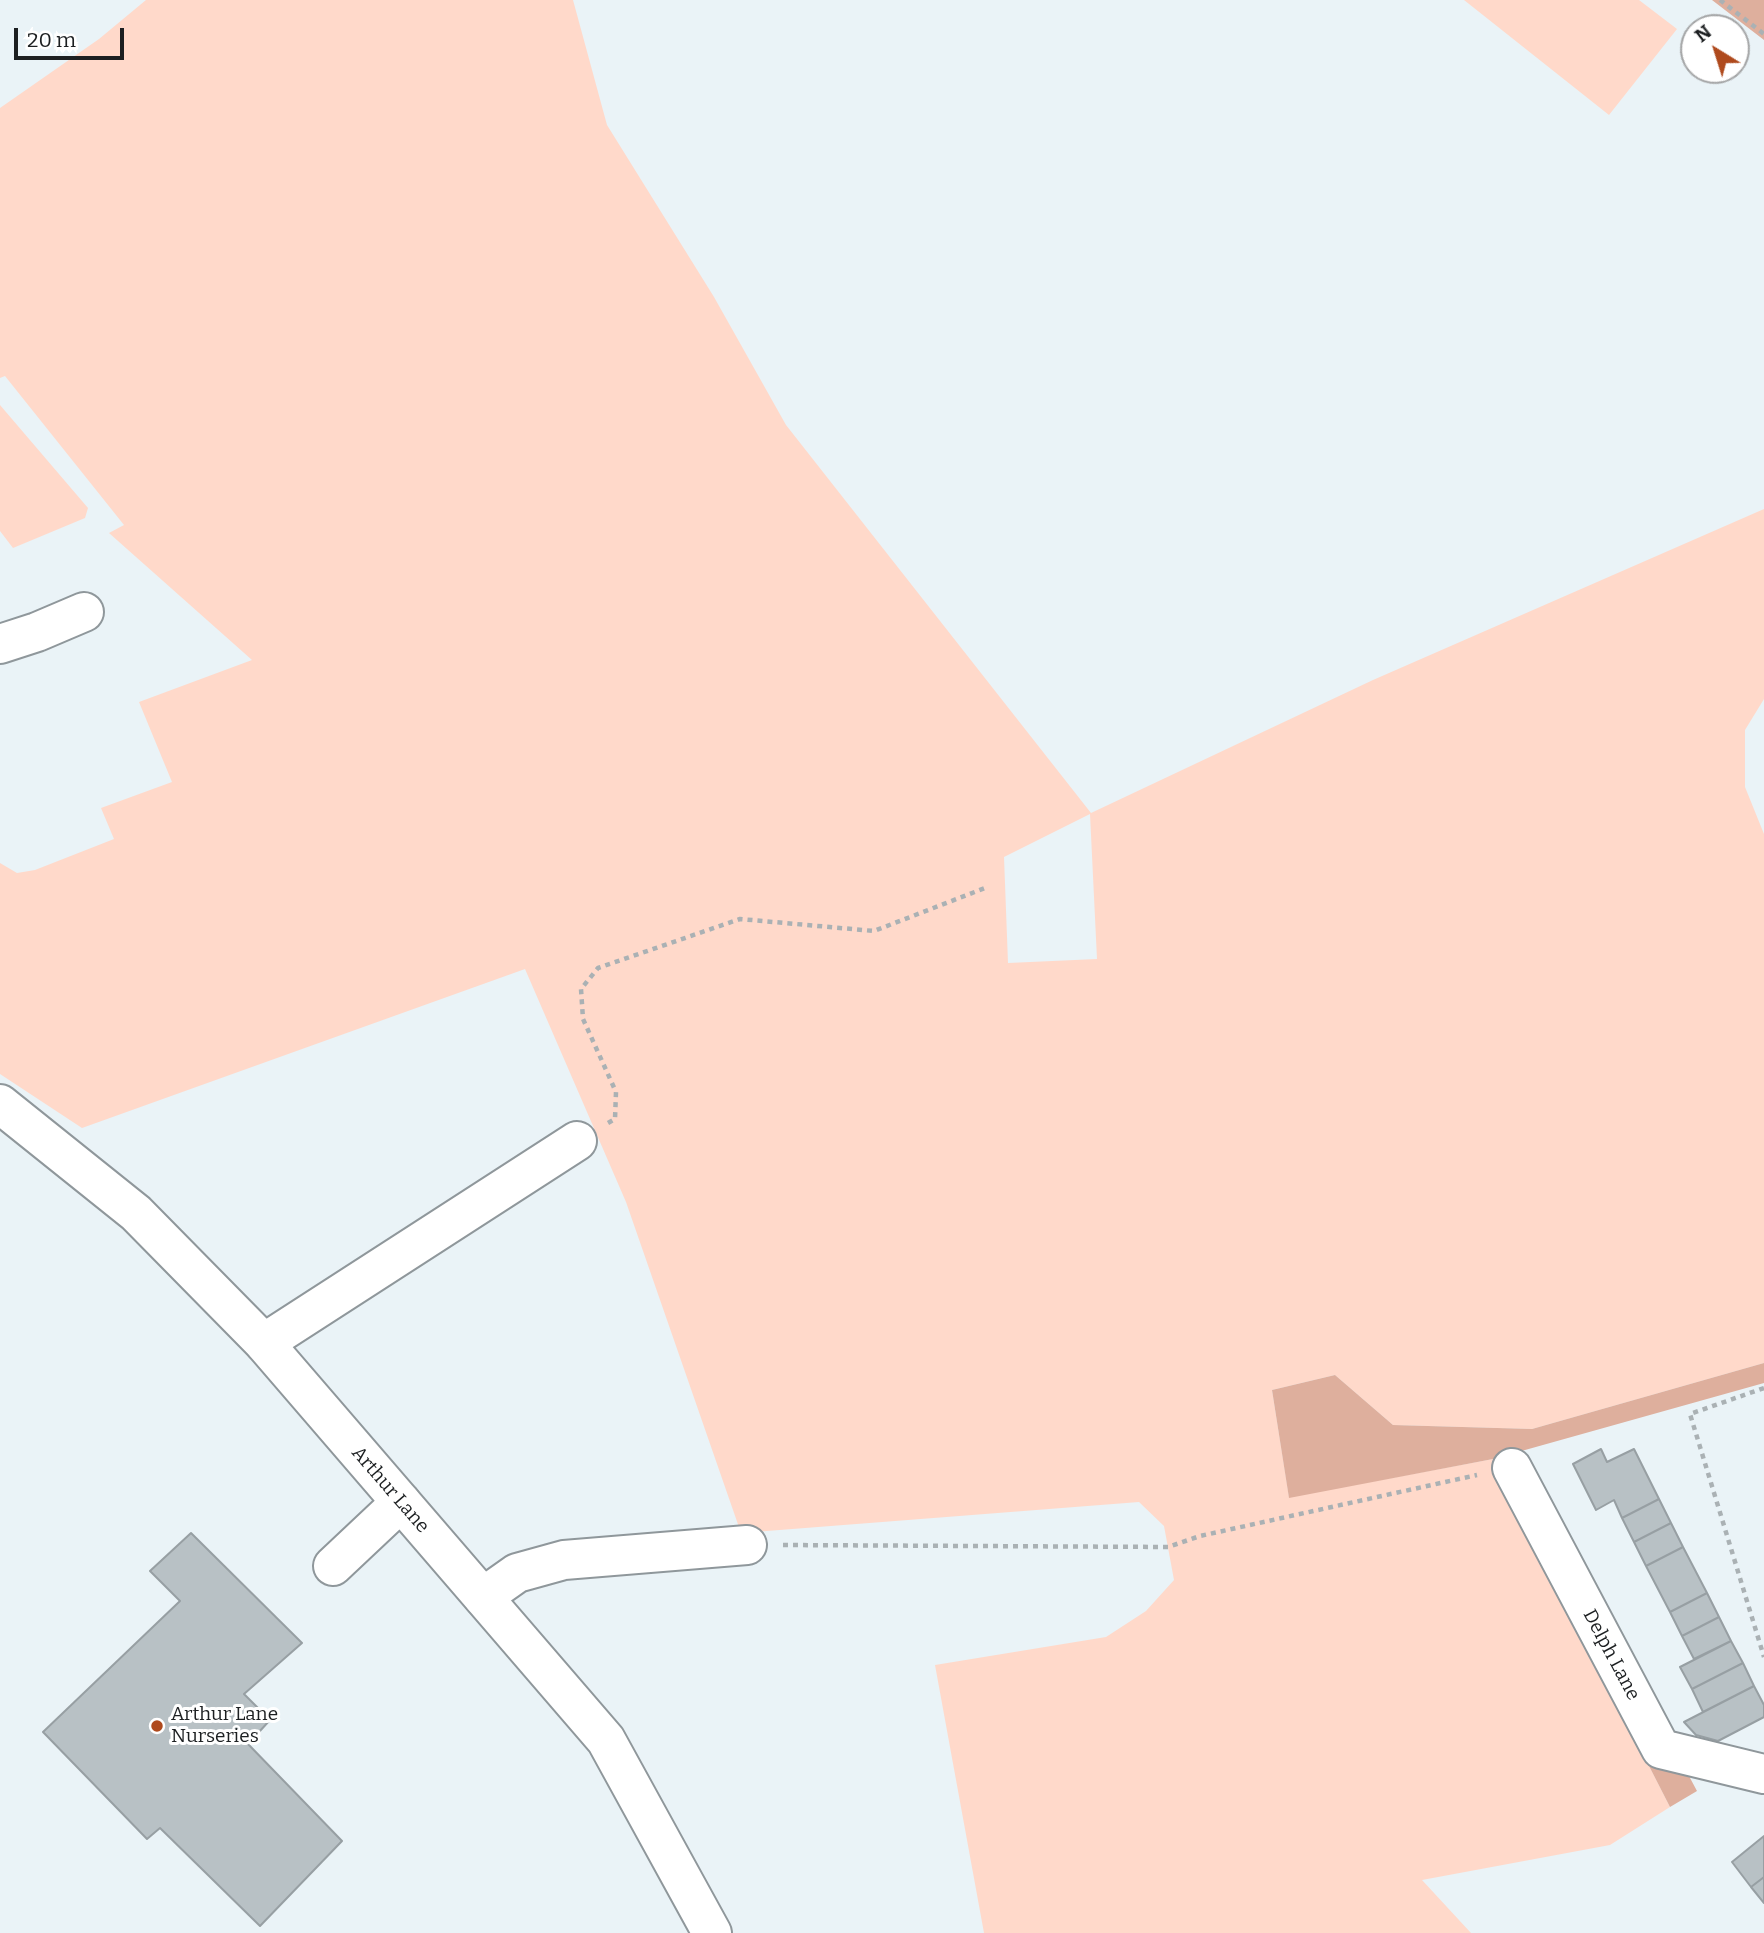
<!DOCTYPE html>
<style>
body{margin:0}
#map{position:relative;width:1764px;height:1933px;overflow:hidden;background:#eaf3f7;font-family:Bitter,serif}
canvas{display:block}
.north{position:absolute;left:1680px;top:14px;width:70px;height:70px;box-sizing:border-box;background:#fff;border:2px solid #a4a5a6;border-radius:50%;rotate:322deg;font-size:19px;font-weight:700;line-height:28px;text-align:center;color:#1c1f21}
.north::after{content:'';display:block;margin:auto;width:24px;height:32px;background:#af4a1d;clip-path:polygon(50% 0,100% 100%,50% 72%,0 100%)}
.scale{position:absolute;left:14px;top:28px;width:110px;height:32px;box-sizing:border-box;border:4px solid #1c1f21;border-top:0;padding-left:9px;font-size:21px;line-height:24px;white-space:nowrap;color:#1c1f21;-webkit-text-stroke:5px #fff;paint-order:stroke}
</style>
<div id="map">
<canvas width="1764" height="1933"></canvas>
<div class="north">N</div>
<div class="scale">20 m</div>
</div>
<script>
const context = document.querySelector('canvas').getContext('2d');
context.lineJoin = 'round';
function fill(path, color) { context.fillStyle = color; context.fill(path, 'evenodd'); }
function stroke(path, color, width, dash) { context.strokeStyle = color; context.lineWidth = width; context.lineCap = dash ? 'butt' : 'round'; context.setLineDash(dash || []); context.stroke(path); }
function write(font, color, halo, rows, align = 'center') {
  context.font = font + ' Bitter,serif'; context.lineWidth = 6; context.setLineDash([]); context.textBaseline = 'middle'; context.strokeStyle = halo; context.fillStyle = color; for (const [text, x, y, turn = 0] of rows) {
    context.save(); context.translate(x, y); context.rotate((+turn || 0) * Math.PI / 180); context.textAlign = isNaN(turn) ? turn : align; if (halo) context.strokeText(text, 0, 0); context.fillText(text, 0, 0); context.restore();
  }
}
fill(new Path2D(`
 M146,0H573L607,125L714,297L786,425L1091,813L1373,680L1764,509V699L1745,730V787L1764,834V1363L1532,1429L1393,1425L1335,1375L1272,1390L1289,1497L1493,1459L1670,1807L1610,1845L1422,1880L1471,1933H984L935,1665L1106,1637L1146,1611L1174,1580L1164,1526L1139,1502L741,1533L626,1202L525,969L82,1128L0,1074V863L17,873L35,870L114,839L101,808L172,782L139,702L252,660L109,533L124,525L5,376L0,378V108L99,39ZM1090,814L1097,959L1008,963L1004,857Z
 M1464,0H1639L1677,29L1609,115Z
 M0,405L88,508L85,518L13,548L0,531Z`), '#ffd9ca');
fill(new Path2D(`
 M1712,0H1764V40Z
 M1764,1363V1383L1493,1459L1289,1498L1272,1390L1335,1375L1393,1425L1532,1429Z
 M1647,1762L1682,1763L1697,1791L1670,1807Z`), '#deaf9d');
const building = new Path2D(`
 M1601,1449L1607,1462L1634,1449L1659,1499L1622,1518L1614,1500L1596,1510L1573,1464Z
 M1659,1499L1671,1523L1634,1542L1622,1518Z
 M1671,1523L1683,1547L1646,1566L1634,1542Z
 M191,1533L302,1643L244,1694L270,1720L248,1744L342,1841L260,1926L160,1828L147,1839L43,1732L180,1601L150,1571Z
 M1683,1547L1707,1593L1670,1612L1646,1566Z
 M1707,1593L1719,1617L1682,1636L1670,1612Z
 M1719,1617L1731,1641L1694,1659L1682,1636Z
 M1731,1641L1743,1663L1692,1689L1680,1667Z
 M1743,1663L1754,1686L1703,1712L1692,1689Z
 M1754,1686L1764,1705V1717L1718,1741L1696,1735L1684,1722Z
 M1764,1836V1877L1751,1887L1732,1862Z
 M1764,1877V1903L1751,1887Z`);
fill(building, '#b8c1c5');
stroke(building, '#979fa3', 2);
const minor = new Path2D(`
 M0,644L37,632L84,612
 M264,1343L577,1141
 M1512,1468L1661,1749L1764,1774
 M333,1566L401,1502
 M483,1597L517,1573L564,1560L747,1545`);
const major = new Path2D(`
 M0,1104L136,1213L264,1343L606,1740L712,1933`);
stroke(minor, '#8f979b', 42);
stroke(major, '#8f979b', 42);
stroke(new Path2D(`
 M1720,0L1764,34
 M608,1123L615,1119L616,1092L583,1019L581,989L598,968L740,919L874,931L985,888
 M1764,1388L1690,1414L1764,1657
 M783,1545L1168,1547L1200,1536L1477,1475`), '#aab1b4', 4.5, [5, 5]);
stroke(minor, '#fff', 38);
stroke(major, '#fff', 38);
for (const [x, y, r, color] of [
 [157,1726,7,"#af4a1d"]
]) { const dot = new Path2D(); dot.arc(x, y, r, 0, 2 * Math.PI); context.fillStyle = color; context.fill(dot); stroke(dot, '#fff', 2.5); }
write('19px', '#1c1f21', '#fff', [
 ["Arthur Lane",390,1490,49],
 ["Delph Lane",1611,1655,62]
]);
write('19px', '#1c1f21', '#fff', [
 ["Arthur Lane",171,1715],
 ["Nurseries",171,1737]
], 'left');
</script>
